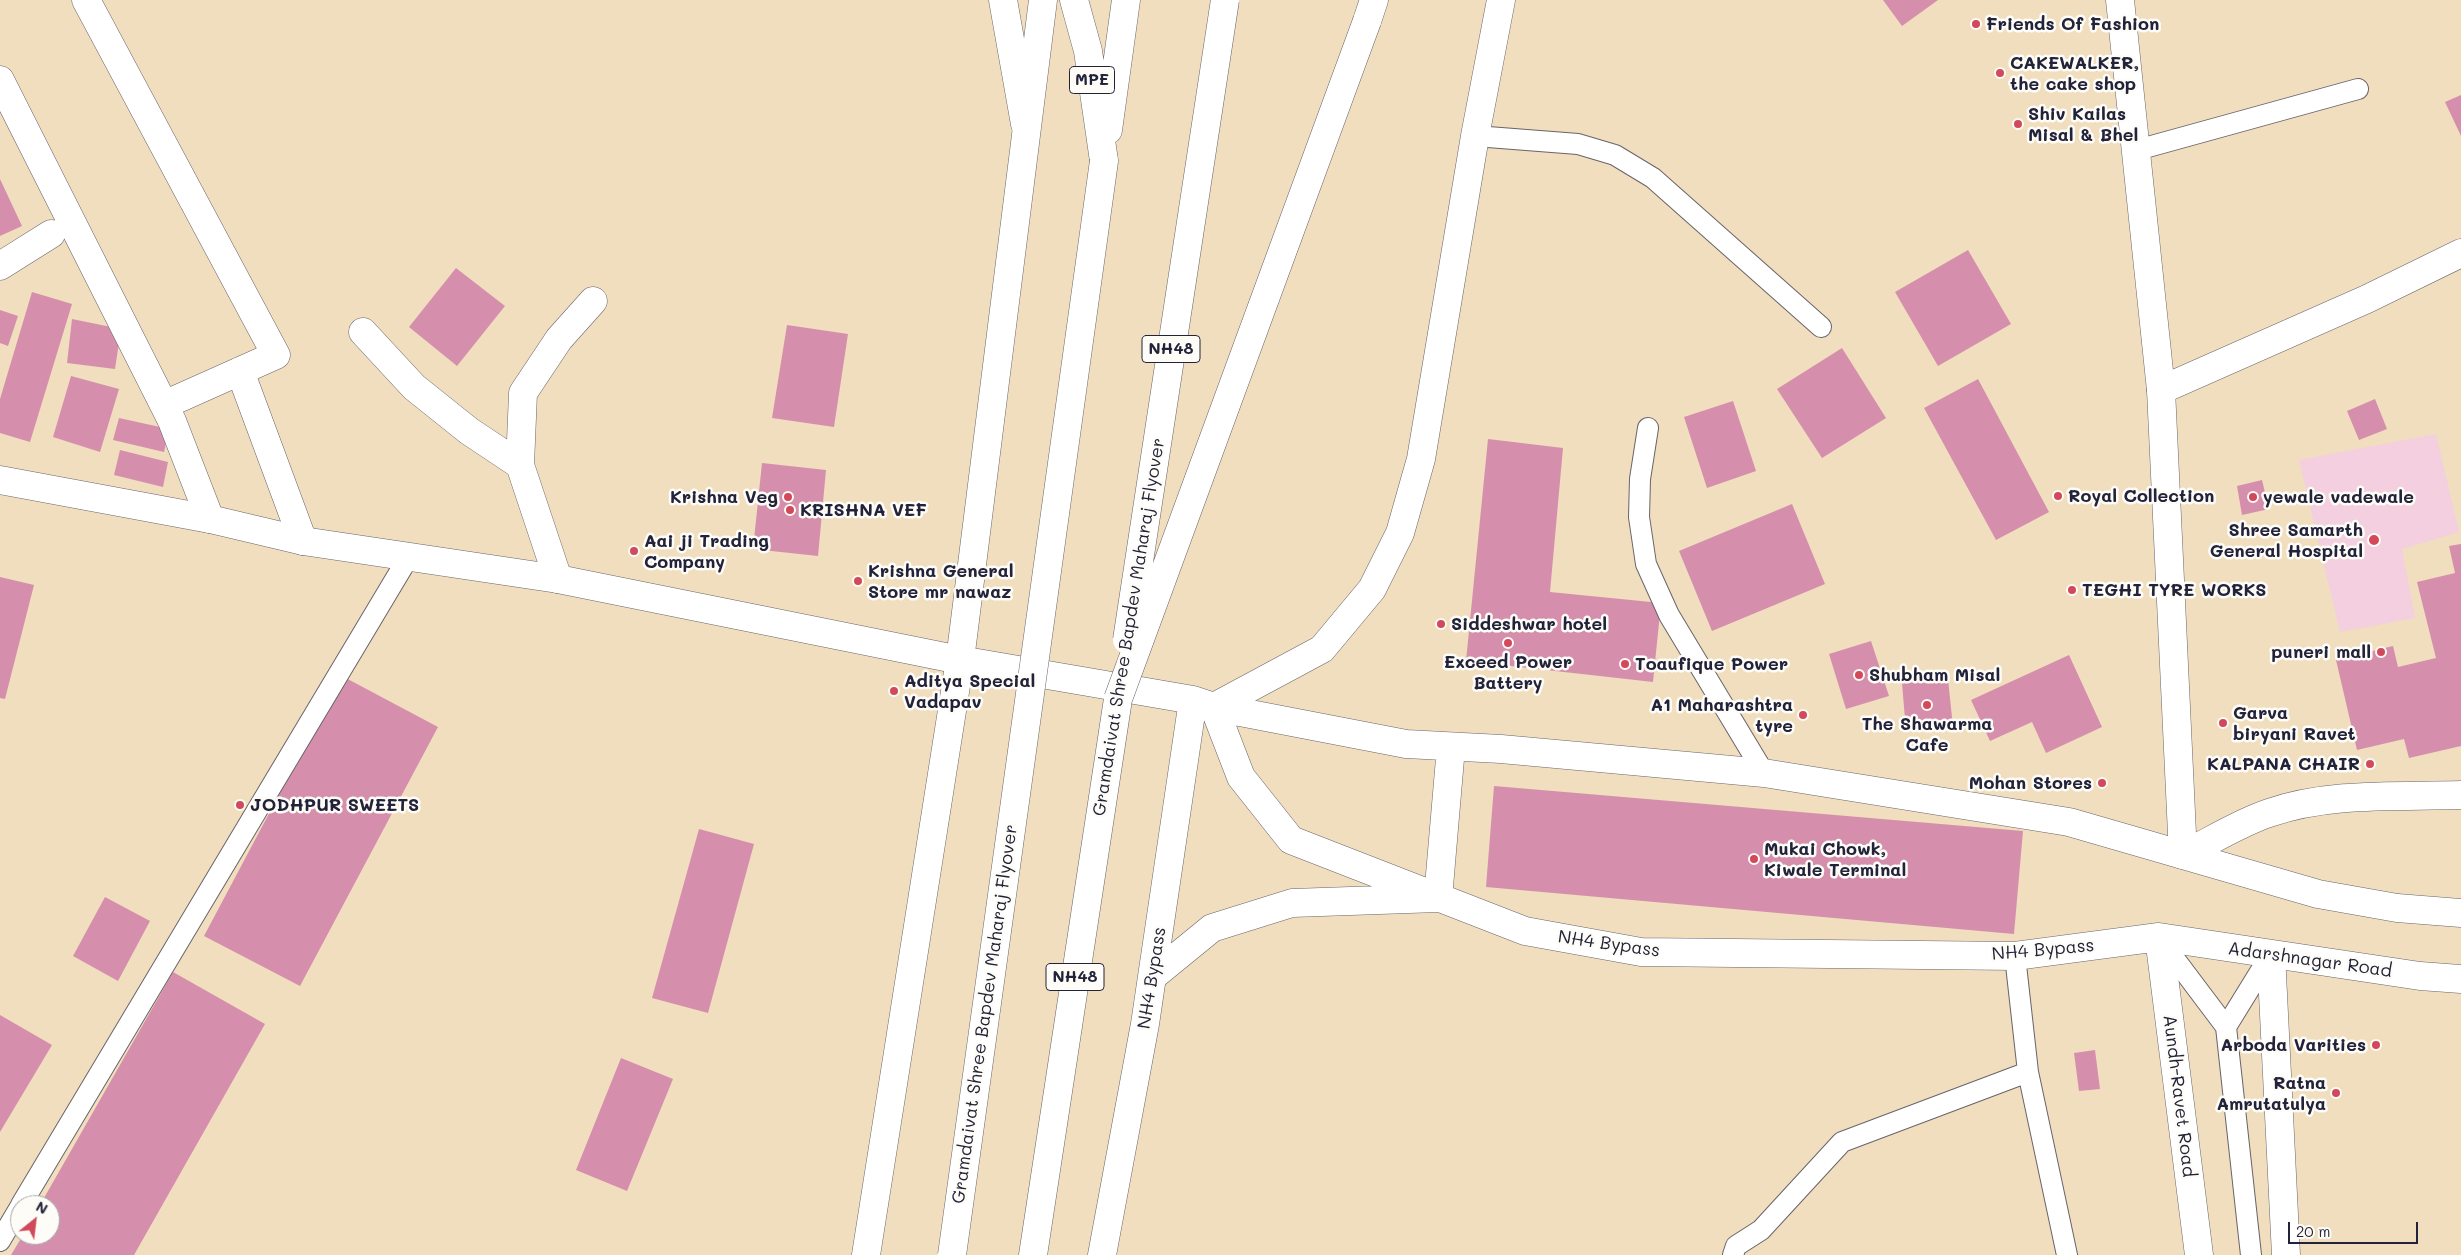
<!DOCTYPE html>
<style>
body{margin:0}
#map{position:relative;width:2461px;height:1255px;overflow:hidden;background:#f0debe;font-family:Mali,sans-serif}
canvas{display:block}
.north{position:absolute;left:10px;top:1195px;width:50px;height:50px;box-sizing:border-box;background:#fdfcf7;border:1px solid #a5a5ac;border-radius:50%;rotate:29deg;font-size:14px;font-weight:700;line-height:20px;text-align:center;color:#22223b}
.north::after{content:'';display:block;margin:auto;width:18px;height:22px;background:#d1495b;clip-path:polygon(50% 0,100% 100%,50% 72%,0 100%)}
.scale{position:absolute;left:2288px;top:1222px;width:130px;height:22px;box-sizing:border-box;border:2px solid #22223b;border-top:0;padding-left:6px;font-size:15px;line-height:18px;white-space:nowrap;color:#22223b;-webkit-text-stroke:4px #fdfcf7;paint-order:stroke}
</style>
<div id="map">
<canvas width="2461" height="1255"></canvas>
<div class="north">N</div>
<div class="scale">20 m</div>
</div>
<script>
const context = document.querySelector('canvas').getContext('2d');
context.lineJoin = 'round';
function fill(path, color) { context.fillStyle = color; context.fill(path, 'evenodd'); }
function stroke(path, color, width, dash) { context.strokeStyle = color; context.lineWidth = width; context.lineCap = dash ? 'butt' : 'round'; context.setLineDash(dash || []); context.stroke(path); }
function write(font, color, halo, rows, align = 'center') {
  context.font = font + ' Mali,sans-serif'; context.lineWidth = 5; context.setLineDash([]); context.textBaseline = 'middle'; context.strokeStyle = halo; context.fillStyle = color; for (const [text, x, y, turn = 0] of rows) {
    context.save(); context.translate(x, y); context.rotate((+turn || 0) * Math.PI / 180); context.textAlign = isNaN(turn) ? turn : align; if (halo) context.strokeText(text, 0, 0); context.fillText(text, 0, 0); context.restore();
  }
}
fill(new Path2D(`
 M2436,434L2459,532L2402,549L2415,618L2340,632L2299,460Z`), '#f3cfdf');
fill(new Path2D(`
 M1883,0H1938L1902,26Z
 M2461,95V136L2445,102Z
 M0,179L22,226L0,236Z
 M1968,250L2011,324L1938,366L1895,292Z
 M456,268L505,306L457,366L409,327Z
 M32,292L72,304L30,442L0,433V399Z
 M0,310L18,316L8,346L0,343Z
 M72,319L121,329L115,369L67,363Z
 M787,325L848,334L834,427L772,418Z
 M1842,348L1886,418L1822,458L1777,389Z
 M71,376L119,389L100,452L53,437Z
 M1978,379L2049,512L1996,540L1924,408Z
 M2375,399L2387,429L2359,440L2347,411Z
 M1733,401L1756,471L1707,488L1684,417Z
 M119,418L169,429L164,452L113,440Z
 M1488,439L1563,448L1550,592L1661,603L1653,682L1466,661Z
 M120,450L168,462L163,487L114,475Z
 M762,463L826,470L818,556L753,549Z
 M2262,480L2269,509L2242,515L2237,486Z
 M1792,504L1825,584L1712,631L1679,551Z
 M2461,544V746L2409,758L2404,739L2357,750L2336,660L2393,646L2398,667L2436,658L2417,582L2455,573L2449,546Z
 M0,577L34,585L5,699L0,698Z
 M1871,641L1889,696L1846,709L1829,654Z
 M2069,655L2102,727L2046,753L2032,722L1990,741L1971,700Z
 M342,676L438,727L300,986L204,936Z
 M1948,679L1953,727L1906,731L1902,683Z
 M1494,786L2023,831L2014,934L1486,887Z
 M699,829L754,844L708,1013L652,998Z
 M105,897L150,921L118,981L73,956Z
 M173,972L265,1024L134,1255H11L23,1235H50V1205H40Z
 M0,1015L52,1045L0,1132Z
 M2095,1050L2100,1089L2079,1091L2074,1053Z
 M621,1058L673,1079L627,1191L576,1170Z`), '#d58fad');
const lane = new Path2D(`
 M1475,136L1578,144L1615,155L1653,178L1821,327
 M2137,150L2358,89
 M1648,428L1640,479L1639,517L1646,564L1669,615L1764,773
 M2159,938L2226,1027L2251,1255
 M2015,956L2028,1072L2067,1255
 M2226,1027L2271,954
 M21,1205L408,558
 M0,1241L20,1207
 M1733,1255L1736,1246L1761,1230L1842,1142L2028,1072`);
const street = new Path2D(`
 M86,0L276,355L164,405
 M0,80L172,421L210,519
 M0,266L51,234
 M363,332L414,387L469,431L520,465
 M240,371L303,541
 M2161,390L2367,299L2461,253
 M558,579L520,465L523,393L559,339L593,301
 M2183,855C2211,841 2239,823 2269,813C2329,792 2398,797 2461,795`);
const secondary = new Path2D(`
 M1003,0L1025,124
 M0,480L210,519L303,541L558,579L960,660`);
const primary = new Path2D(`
 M2120,0L2161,390L2183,855
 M960,660L1193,700L1214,707L1406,744L1501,749L1764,773L2069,822L2318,894L2397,908L2461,913
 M1214,707L1241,777L1291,840L1525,931L1641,952L2015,956L2159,937L2420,976L2461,979
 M2159,937L2199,1255
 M2271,954L2286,1255
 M1152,977L1212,928L1292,903L1438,898L1451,747
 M866,1255L960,660L1043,0
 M1102,1255L1145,1024L1193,700`);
const highway = new Path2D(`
 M1074,0L1088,51L1104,161
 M1367,21L1374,0
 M1108,130L1126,0
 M1214,707L1322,649L1372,589L1400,533L1421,459L1475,136L1501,0
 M1033,1255L1118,699`);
stroke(lane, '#6a6469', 22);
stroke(street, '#6a6469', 29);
stroke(secondary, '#6a6469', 29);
stroke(primary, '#6a6469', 29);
stroke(highway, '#6a6469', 29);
stroke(lane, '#fff', 20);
stroke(street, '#fff', 28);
stroke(secondary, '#fff', 28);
stroke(primary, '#fff', 28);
stroke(highway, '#fff', 28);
const highwayBridge = new Path2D(`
 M1127,640L1225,0
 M1118,699L1367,21
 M952,1255L1104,161`);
stroke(highwayBridge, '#6a6469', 29, []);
stroke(highwayBridge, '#fff', 28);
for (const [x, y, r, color] of [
 [1976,24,5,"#d1495b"],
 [2000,73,5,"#d1495b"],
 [2018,124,5,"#d1495b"],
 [2058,496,5,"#d1495b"],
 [788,497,5,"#d1495b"],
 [2253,497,5,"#d1495b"],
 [790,510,5,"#d1495b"],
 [2374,540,6,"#d1495b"],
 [634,551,5,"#d1495b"],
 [858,581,5,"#d1495b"],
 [2072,590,5,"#d1495b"],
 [1441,624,5,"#d1495b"],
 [1508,643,5,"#d1495b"],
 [2381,652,5,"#d1495b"],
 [1625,664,5,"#d1495b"],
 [1859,675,5,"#d1495b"],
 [894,691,5,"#d1495b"],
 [1927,705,5,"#d1495b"],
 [1803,715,5,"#d1495b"],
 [2223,723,5,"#d1495b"],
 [2370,764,5,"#d1495b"],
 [2102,783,5,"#d1495b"],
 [240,805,5,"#d1495b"],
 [1754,859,5,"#d1495b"],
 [2376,1045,5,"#d1495b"],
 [2336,1093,5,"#d1495b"]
]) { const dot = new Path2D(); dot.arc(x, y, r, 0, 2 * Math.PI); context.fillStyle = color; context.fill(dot); stroke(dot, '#fdfcf7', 2); }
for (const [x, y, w] of [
 [1092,80,45],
 [1171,349,58],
 [1075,977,58]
]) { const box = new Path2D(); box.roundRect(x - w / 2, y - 13.5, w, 27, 4); context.fillStyle = '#fdfcf7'; context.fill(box); stroke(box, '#22223b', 1); }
write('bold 16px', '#22223b', null, [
 ["MPE",1092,80],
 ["NH48",1171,349],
 ["NH48",1075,977]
]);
write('bold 18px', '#22223b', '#fdfcf7', [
 ["Friends Of Fashion",1986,24],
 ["CAKEWALKER,",2010,63],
 ["the cake shop",2010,84],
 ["Shiv Kailas",2028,114],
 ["Misal & Bhel",2028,135],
 ["Royal Collection",2068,496],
 ["Krishna Veg",778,497,"right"],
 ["yewale vadewale",2263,497],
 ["KRISHNA VEF",800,510],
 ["Shree Samarth",2363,530,"right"],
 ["General Hospital",2363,551,"right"],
 ["Aai ji Trading",644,541],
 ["Company",644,562],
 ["Krishna General",868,571],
 ["Store mr nawaz",868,592],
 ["TEGHI TYRE WORKS",2082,590],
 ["Siddeshwar hotel",1451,624],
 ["puneri mall",2371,652,"right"],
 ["Exceed Power",1508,662,"center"],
 ["Battery",1508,683,"center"],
 ["Toaufique Power",1635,664],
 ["Shubham Misal",1869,675],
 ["Aditya Special",904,681],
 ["Vadapav",904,702],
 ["A1 Maharashtra",1793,705,"right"],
 ["tyre",1793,726,"right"],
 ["Garva",2233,713],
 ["biryani Ravet",2233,734],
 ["The Shawarma",1927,724,"center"],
 ["Cafe",1927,745,"center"],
 ["KALPANA CHAIR",2360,764,"right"],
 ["Mohan Stores",2092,783,"right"],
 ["JODHPUR SWEETS",250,805],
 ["Mukai Chowk,",1764,849],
 ["Kiwale Terminal",1764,870],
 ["Arboda Varities",2366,1045,"right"],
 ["Ratna",2326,1083,"right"],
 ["Amrutatulya",2326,1104,"right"]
], 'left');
write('18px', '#22223b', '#fdfcf7', [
 ["Gramdaivat Shree Bapdev Maharaj Flyover",1129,627,-81],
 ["NH4 Bypass",1609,944,8],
 ["NH4 Bypass",2043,950,-5],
 ["Adarshnagar Road",2310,960,8],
 ["NH4 Bypass",1152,978,-81],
 ["Gramdaivat Shree Bapdev Maharaj Flyover",985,1014,-82],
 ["Aundh-Ravet Road",2179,1096,83]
]);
</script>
